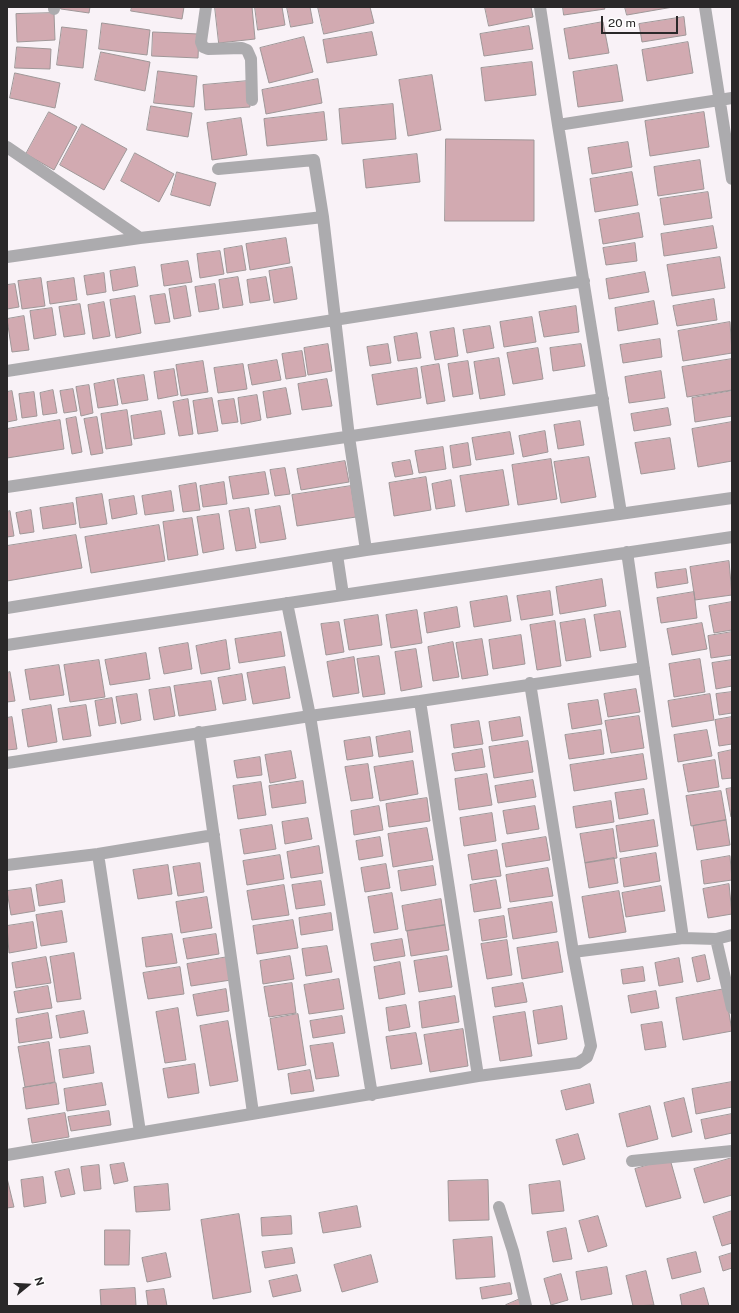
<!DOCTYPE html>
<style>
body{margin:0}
#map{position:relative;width:739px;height:1313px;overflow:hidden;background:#f9f2f7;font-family:"Public Sans",sans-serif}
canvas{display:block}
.frame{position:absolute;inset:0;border:8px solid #2a2829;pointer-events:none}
.north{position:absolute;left:8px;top:1265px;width:40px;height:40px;-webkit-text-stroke:3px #fff;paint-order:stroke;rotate:72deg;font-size:11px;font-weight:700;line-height:16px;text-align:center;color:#2a2829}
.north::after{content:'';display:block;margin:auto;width:14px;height:18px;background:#2a2829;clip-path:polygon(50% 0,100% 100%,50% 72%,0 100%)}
.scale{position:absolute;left:601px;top:16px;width:77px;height:18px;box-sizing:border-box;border:2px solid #2a2829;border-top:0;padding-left:5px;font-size:12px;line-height:14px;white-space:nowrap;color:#2a2829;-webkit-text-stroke:3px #fff;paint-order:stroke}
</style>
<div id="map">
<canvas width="739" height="1313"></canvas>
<div class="frame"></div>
<div class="north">N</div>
<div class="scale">20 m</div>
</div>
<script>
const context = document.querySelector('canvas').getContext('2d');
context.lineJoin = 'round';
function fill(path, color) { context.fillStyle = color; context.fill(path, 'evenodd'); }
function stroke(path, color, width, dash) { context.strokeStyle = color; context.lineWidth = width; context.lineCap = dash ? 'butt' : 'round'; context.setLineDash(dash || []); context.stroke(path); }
const building = new Path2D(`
 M61,7H90L89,13L61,9Z
 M132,7H184L182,19L131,11Z
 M215,7H252L255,39L219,43Z
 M255,7H282L285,25L258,30Z
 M287,7H310L313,23L291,27Z
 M318,7H370L374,23L324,34Z
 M485,7H531L533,17L489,26Z
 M563,7H604L605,9L564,15Z
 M625,7H673L627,15Z
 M54,13L55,40L17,42L16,14Z
 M684,17L686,35L642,42L639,24Z
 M603,22L609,53L569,59L564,29Z
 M102,23L150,30L147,55L99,49Z
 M529,26L533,49L484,56L480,34Z
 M62,27L87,30L83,68L57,65Z
 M153,32L199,34L198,58L152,56Z
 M372,32L377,55L327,63L323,40Z
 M304,37L313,72L269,83L260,48Z
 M688,42L693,73L647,81L642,50Z
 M17,47L51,49L50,69L15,68Z
 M101,52L150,62L145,91L95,80Z
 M532,62L536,95L485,101L481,68Z
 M617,65L623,101L578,107L573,72Z
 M158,71L197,76L194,107L154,103Z
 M15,73L60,83L55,108L10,98Z
 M432,75L441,130L408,136L399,80Z
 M318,79L322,103L266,114L262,90Z
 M248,81L250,107L205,110L203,85Z
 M393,104L396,139L342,144L339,109Z
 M151,106L192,113L188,137L147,130Z
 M49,112L77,127L54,170L26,154Z
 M324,112L327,140L267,146L264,119Z
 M704,112L709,147L650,156L645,121Z
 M241,118L247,155L212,160L207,123Z
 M82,124L127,149L104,190L60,165Z
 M446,139L534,140V221H445Z
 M628,142L632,167L592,174L588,148Z
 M135,153L174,174L159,202L121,181Z
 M417,154L420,182L366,188L363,160Z
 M700,160L704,189L658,196L654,167Z
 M177,172L216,183L210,206L171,195Z
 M632,172L638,205L595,212L590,179Z
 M708,192L712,218L664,225L660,199Z
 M639,213L643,237L603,244L599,220Z
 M713,226L717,248L664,256L661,234Z
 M286,238L290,263L250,270L246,244Z
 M635,243L637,261L606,265L603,248Z
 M242,246L246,270L227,273L224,249Z
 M220,251L224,274L200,278L197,254Z
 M720,257L725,288L672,296L667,265Z
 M188,261L192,282L164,286L161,265Z
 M135,267L138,286L113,291L110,271Z
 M292,267L297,299L274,303L269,271Z
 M645,272L649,292L609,299L606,279Z
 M104,273L106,292L87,295L84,276Z
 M238,277L243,305L223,308L219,280Z
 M266,277L270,300L250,303L247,280Z
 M41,278L45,306L22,309L18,281Z
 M74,278L77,300L50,304L47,282Z
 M15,284L19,307L7,309V285Z
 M215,284L219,309L199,312L195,287Z
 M186,286L191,316L174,319L169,289Z
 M165,294L170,322L155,324L150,296Z
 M135,296L141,333L116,338L110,300Z
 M714,299L717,320L677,326L673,306Z
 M654,301L658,324L618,331L615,308Z
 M104,302L110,336L93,339L88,305Z
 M80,304L85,334L64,337L59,307Z
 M576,306L579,332L544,337L539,312Z
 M52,308L56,335L34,339L30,311Z
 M24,316L29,350L12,352L7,319Z
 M532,317L536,342L504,347L500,322Z
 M730,322L732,353L683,361L678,331Z
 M490,326L494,348L467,353L463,330Z
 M454,328L458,356L435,360L430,332Z
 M417,333L421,358L398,361L394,337Z
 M660,339L662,357L623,363L620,345Z
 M328,344L332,371L308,375L304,348Z
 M388,344L391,363L370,366L367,347Z
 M581,344L585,366L553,371L550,348Z
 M538,348L543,379L513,384L507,353Z
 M302,351L306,376L286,379L282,354Z
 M499,358L505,395L480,399L474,362Z
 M732,359V390L687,397L682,367Z
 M277,360L281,380L252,385L248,365Z
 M203,361L208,392L181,396L176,365Z
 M468,361L473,394L453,397L448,364Z
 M243,364L247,389L218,393L214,368Z
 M439,364L445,401L427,404L421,367Z
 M417,368L421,398L377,405L372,375Z
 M174,369L178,395L158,399L154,372Z
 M661,371L665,398L629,403L625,377Z
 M144,375L148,400L122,404L117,379Z
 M327,379L332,406L302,410L298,384Z
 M114,380L118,405L98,408L94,384Z
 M89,385L93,413L81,416L76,387Z
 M286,388L291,414L267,418L263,392Z
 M73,389L77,411L64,413L60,391Z
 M53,390L57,413L43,415L40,393Z
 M12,391L17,420L7,422V392Z
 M732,391V416L695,422L692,398Z
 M34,392L37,416L22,418L19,394Z
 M257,395L261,420L241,424L238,398Z
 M212,398L218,431L198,434L193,401Z
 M188,399L193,434L179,436L173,402Z
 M234,399L238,422L222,424L218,401Z
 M668,408L671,425L634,431L631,414Z
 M127,410L132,445L106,449L101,414Z
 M161,411L165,434L134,439L131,416Z
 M76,417L82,452L72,454L66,419Z
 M97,417L103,453L91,455L84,419Z
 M60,420L64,449L7,458V429Z
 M580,421L584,445L558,449L554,425Z
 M732,422V461L698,467L692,429Z
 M545,431L548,452L523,457L519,436Z
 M510,432L514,454L476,460L472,438Z
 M670,438L675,469L641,474L635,443Z
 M468,443L471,465L453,468L450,446Z
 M443,447L446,469L419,473L415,451Z
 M589,457L596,497L561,503L554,462Z
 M551,459L557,499L518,505L512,465Z
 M410,460L413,474L395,477L392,463Z
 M345,461L349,482L301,490L297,469Z
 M285,468L290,494L275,496L270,470Z
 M503,470L509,505L466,512L460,476Z
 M265,472L269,494L233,499L229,477Z
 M426,477L431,510L394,516L389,483Z
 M451,480L455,506L436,509L432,484Z
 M224,482L227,504L203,507L200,486Z
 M196,483L200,510L183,512L179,486Z
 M351,486L356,517L297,526L292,495Z
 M171,491L174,511L145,515L142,496Z
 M102,494L107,524L80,528L76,498Z
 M134,496L137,514L112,519L109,500Z
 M73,503L76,524L43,529L40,508Z
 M280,506L286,539L260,543L255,510Z
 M249,508L256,548L236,551L229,511Z
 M31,510L34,532L20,534L16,513Z
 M10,511L14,536L7,537V512Z
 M219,514L224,549L203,553L197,517Z
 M192,518L198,555L168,560L163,522Z
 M159,525L165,561L91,573L85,537Z
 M76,535L82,568L7,581V546Z
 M729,561L732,595L695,600L690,567Z
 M686,569L688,583L657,588L655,573Z
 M602,579L606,606L560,614L556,587Z
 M550,591L553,615L521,620L517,596Z
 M694,592L697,618L661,623L657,598Z
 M507,596L511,621L474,627L470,602Z
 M732,602V630L714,633L709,606Z
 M457,607L460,627L427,633L424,613Z
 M417,610L422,643L391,648L386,615Z
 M620,611L626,647L600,651L594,615Z
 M378,615L382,645L349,650L344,620Z
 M585,619L591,657L566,661L560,623Z
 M555,621L561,666L537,670L530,625Z
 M339,622L344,652L326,655L321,624Z
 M702,623L707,649L672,655L667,629Z
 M281,632L285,656L239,663L235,639Z
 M732,632V655L711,658L708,636Z
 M521,635L525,664L493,669L489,640Z
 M482,639L488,675L462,679L456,643Z
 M226,640L230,669L201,674L196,646Z
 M453,642L459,677L433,681L428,647Z
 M188,643L192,669L164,674L159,648Z
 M416,649L422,687L401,691L395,652Z
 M146,653L150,679L110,685L105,660Z
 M379,656L385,694L363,697L357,659Z
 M354,657L359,693L333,697L327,662Z
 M700,659L705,692L674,697L669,664Z
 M99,660L105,697L70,702L64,665Z
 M732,660V686L716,689L712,663Z
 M59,665L64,695L30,700L25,670Z
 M285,667L290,698L253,704L247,673Z
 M10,672L15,701L7,702V673Z
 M242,674L246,700L223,704L218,678Z
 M211,681L216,710L179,716L174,686Z
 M170,687L175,716L154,720L149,690Z
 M636,689L640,712L608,717L604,694Z
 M732,692V713L719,715L716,694Z
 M137,694L141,720L121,724L116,697Z
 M710,694L714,720L672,727L668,701Z
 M112,698L116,723L99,726L95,701Z
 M598,700L602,724L572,729L568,704Z
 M51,705L57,742L28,747L22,710Z
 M86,705L91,736L63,740L58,709Z
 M639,716L644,748L611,753L605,721Z
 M12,717L17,749L7,750V718Z
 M520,717L523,736L492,741L489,722Z
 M732,717V744L719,746L715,720Z
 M479,721L483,744L454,748L451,725Z
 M601,730L604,754L569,759L565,735Z
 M707,730L712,756L678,762L674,735Z
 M410,731L413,752L379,757L376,737Z
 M370,737L373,756L347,760L344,741Z
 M528,741L533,772L494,778L489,747Z
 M482,749L485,767L455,771L452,754Z
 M732,750V778L722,779L718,753Z
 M291,751L296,778L270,783L265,755Z
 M643,754L647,779L574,791L570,765Z
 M260,757L262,775L237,778L234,761Z
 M715,760L719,787L688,792L683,765Z
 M413,761L418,794L380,801L374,767Z
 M368,764L373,798L351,801L345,767Z
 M487,774L492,805L459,810L455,779Z
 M533,780L536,797L498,803L495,786Z
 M303,781L306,803L272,808L269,786Z
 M261,782L266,815L238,819L233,786Z
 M732,788V817H731L726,789Z
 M644,789L648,814L619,819L615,793Z
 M721,791L726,820L691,826L686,796Z
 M427,798L430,821L389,827L386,804Z
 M611,801L614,822L576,828L573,807Z
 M379,806L383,830L354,835L351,811Z
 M535,806L539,829L507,834L503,811Z
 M492,813L496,841L464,846L460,818Z
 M308,818L312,839L285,844L282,822Z
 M654,820L658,846L620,852L616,826Z
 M726,820L730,845L697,850L693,826Z
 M272,825L276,849L244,854L240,830Z
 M427,828L433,860L393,867L388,834Z
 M613,829L617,858L585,863L580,834Z
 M380,837L383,856L359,860L356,841Z
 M546,837L550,860L506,867L502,844Z
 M319,846L323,873L291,878L287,852Z
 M497,850L501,876L472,880L468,855Z
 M656,853L660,881L624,887L620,859Z
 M280,855L284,879L247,885L243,861Z
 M730,856L732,880L704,884L701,861Z
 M614,858L618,883L589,888L585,863Z
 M200,863L204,892L178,896L173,867Z
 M386,864L390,888L365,892L361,868Z
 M168,865L172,894L138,899L133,870Z
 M433,866L436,885L401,891L398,871Z
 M548,868L553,896L510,902L506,875Z
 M62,880L65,902L39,906L36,885Z
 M496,880L501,908L474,912L470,885Z
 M321,881L325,905L296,909L292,885Z
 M729,884L732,914L708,918L703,889Z
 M284,885L289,915L252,920L247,891Z
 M661,886L665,911L626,917L622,893Z
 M31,888L35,911L11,915L7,891Z
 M619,891L626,932L589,938L582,897Z
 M392,893L398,929L374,933L368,897Z
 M207,897L212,928L181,933L176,902Z
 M441,899L445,925L406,931L402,906Z
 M552,902L557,932L513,939L508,909Z
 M62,911L67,942L41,946L36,915Z
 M331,913L333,930L301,935L299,918Z
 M504,916L507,937L482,941L479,920Z
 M293,920L298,948L257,954L253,926Z
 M33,922L37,948L9,953L7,926Z
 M445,925L449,950L411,956L407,931Z
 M172,934L177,963L146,967L142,938Z
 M216,934L219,954L187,959L183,939Z
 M402,939L405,956L374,961L371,944Z
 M507,940L512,975L487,979L481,944Z
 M558,942L563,972L522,979L517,948Z
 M327,946L332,972L306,976L302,949Z
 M74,953L81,999L57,1002L50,957Z
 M705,955L710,979L697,982L692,958Z
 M290,956L294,979L263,984L260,961Z
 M447,956L452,987L419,992L414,961Z
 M46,957L51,983L16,988L12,963Z
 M228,957L231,980L191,986L187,964Z
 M679,958L683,982L659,986L655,963Z
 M400,962L405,994L379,999L374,967Z
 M180,967L184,994L148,999L143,973Z
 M643,967L645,981L623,984L621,970Z
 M339,979L344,1009L309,1014L304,985Z
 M292,983L296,1013L269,1017L264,987Z
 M523,983L527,1002L495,1007L492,988Z
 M48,986L52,1008L18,1013L14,992Z
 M226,989L229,1011L197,1016L193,995Z
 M725,989L732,1031L683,1040L676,998Z
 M656,991L659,1008L631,1013L628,996Z
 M455,996L459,1022L422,1028L419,1002Z
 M406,1005L410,1027L389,1031L386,1008Z
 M562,1006L567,1039L538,1044L533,1011Z
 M178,1008L186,1060L165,1063L156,1012Z
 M84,1011L88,1033L60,1038L56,1016Z
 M525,1012L532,1056L500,1061L493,1017Z
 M48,1013L52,1038L19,1043L16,1019Z
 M298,1014L306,1065L278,1070L270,1019Z
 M342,1016L345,1033L313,1038L310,1021Z
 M228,1021L238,1081L210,1086L200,1026Z
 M662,1022L666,1047L645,1050L641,1025Z
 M463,1029L468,1066L430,1072L424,1035Z
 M416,1033L422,1064L391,1069L386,1037Z
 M49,1042L55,1082L25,1087L18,1047Z
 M333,1043L339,1076L316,1079L310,1046Z
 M90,1046L94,1073L63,1078L59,1050Z
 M195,1064L199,1093L168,1098L163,1069Z
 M310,1070L314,1091L291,1094L288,1074Z
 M732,1082V1107L696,1114L692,1089Z
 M56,1083L59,1104L26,1109L23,1088Z
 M102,1083L106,1105L67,1111L64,1089Z
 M590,1084L594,1103L566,1110L561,1091Z
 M684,1098L692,1132L672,1137L664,1103Z
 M650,1106L658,1139L627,1147L619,1114Z
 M109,1111L111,1125L71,1131L68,1117Z
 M65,1113L69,1137L32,1143L28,1119Z
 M732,1114V1133L705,1139L701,1120Z
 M578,1134L585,1159L563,1165L556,1140Z
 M732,1158V1195L704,1203L694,1169Z
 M670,1159L681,1198L646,1207L635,1169Z
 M124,1163L128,1181L114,1184L110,1165Z
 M99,1165L101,1189L84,1191L81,1167Z
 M69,1169L75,1194L61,1197L55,1172Z
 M43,1177L46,1203L24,1207L21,1180Z
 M7,1178L14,1207L7,1208Z
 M488,1180L489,1220L449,1221L448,1181Z
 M560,1181L564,1211L532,1214L529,1185Z
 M168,1184L170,1210L136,1212L134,1187Z
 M357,1206L361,1227L323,1233L319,1213Z
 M732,1211V1243L722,1246L713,1217Z
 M239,1214L251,1292L213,1299L201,1220Z
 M291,1216L292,1234L262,1236L261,1218Z
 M598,1216L607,1246L588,1252L579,1221Z
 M566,1228L572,1259L553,1262L547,1232Z
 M105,1230H130L129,1265H105Z
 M492,1237L495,1277L456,1279L453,1240Z
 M292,1248L295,1263L265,1268L262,1252Z
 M696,1252L701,1272L672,1279L667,1259Z
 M166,1253L171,1277L147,1282L142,1258Z
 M732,1253V1268L723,1271L719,1257Z
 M371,1255L378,1282L342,1292L334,1265Z
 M607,1267L612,1294L581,1300L576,1272Z
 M646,1271L654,1305L633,1306L626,1276Z
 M561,1274L568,1300L551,1305L544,1279Z
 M297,1275L301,1291L273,1297L269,1281Z
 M510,1283L512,1294L482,1299L480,1288Z
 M135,1288L136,1306H101L100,1290Z
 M704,1288L709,1306H682L680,1295Z
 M164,1289L167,1306H148L146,1291Z
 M520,1299L523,1306H507L506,1305Z`);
fill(building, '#d2aab1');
stroke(building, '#9f9798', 1);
stroke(new Path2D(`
 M54,7V9
 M206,7L201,42L203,47L208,49L242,48L247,50L251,59L252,100
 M540,7L558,125L732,98
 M705,7L732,179
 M558,125L621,513
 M7,147L140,238
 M218,169L314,160L323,217
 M7,257L140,238L323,217L349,437L366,550
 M7,371L584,281
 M7,487L603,399
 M627,552L683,938
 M337,555L343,595
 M287,603L310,716L372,1095
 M7,608L366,550L732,498
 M7,645L732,537
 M420,701L478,1076
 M199,732L253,1113
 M7,763L310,716L420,701L644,668
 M98,854L140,1132
 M7,865L98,854L214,835
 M716,939L732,1008
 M573,952L683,938L716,939L732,935
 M7,1155L478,1076L578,1063L587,1057L591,1046L573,952L530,683
 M632,1161L732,1151
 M499,1207L513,1251L526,1306`), '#acabae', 12);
</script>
